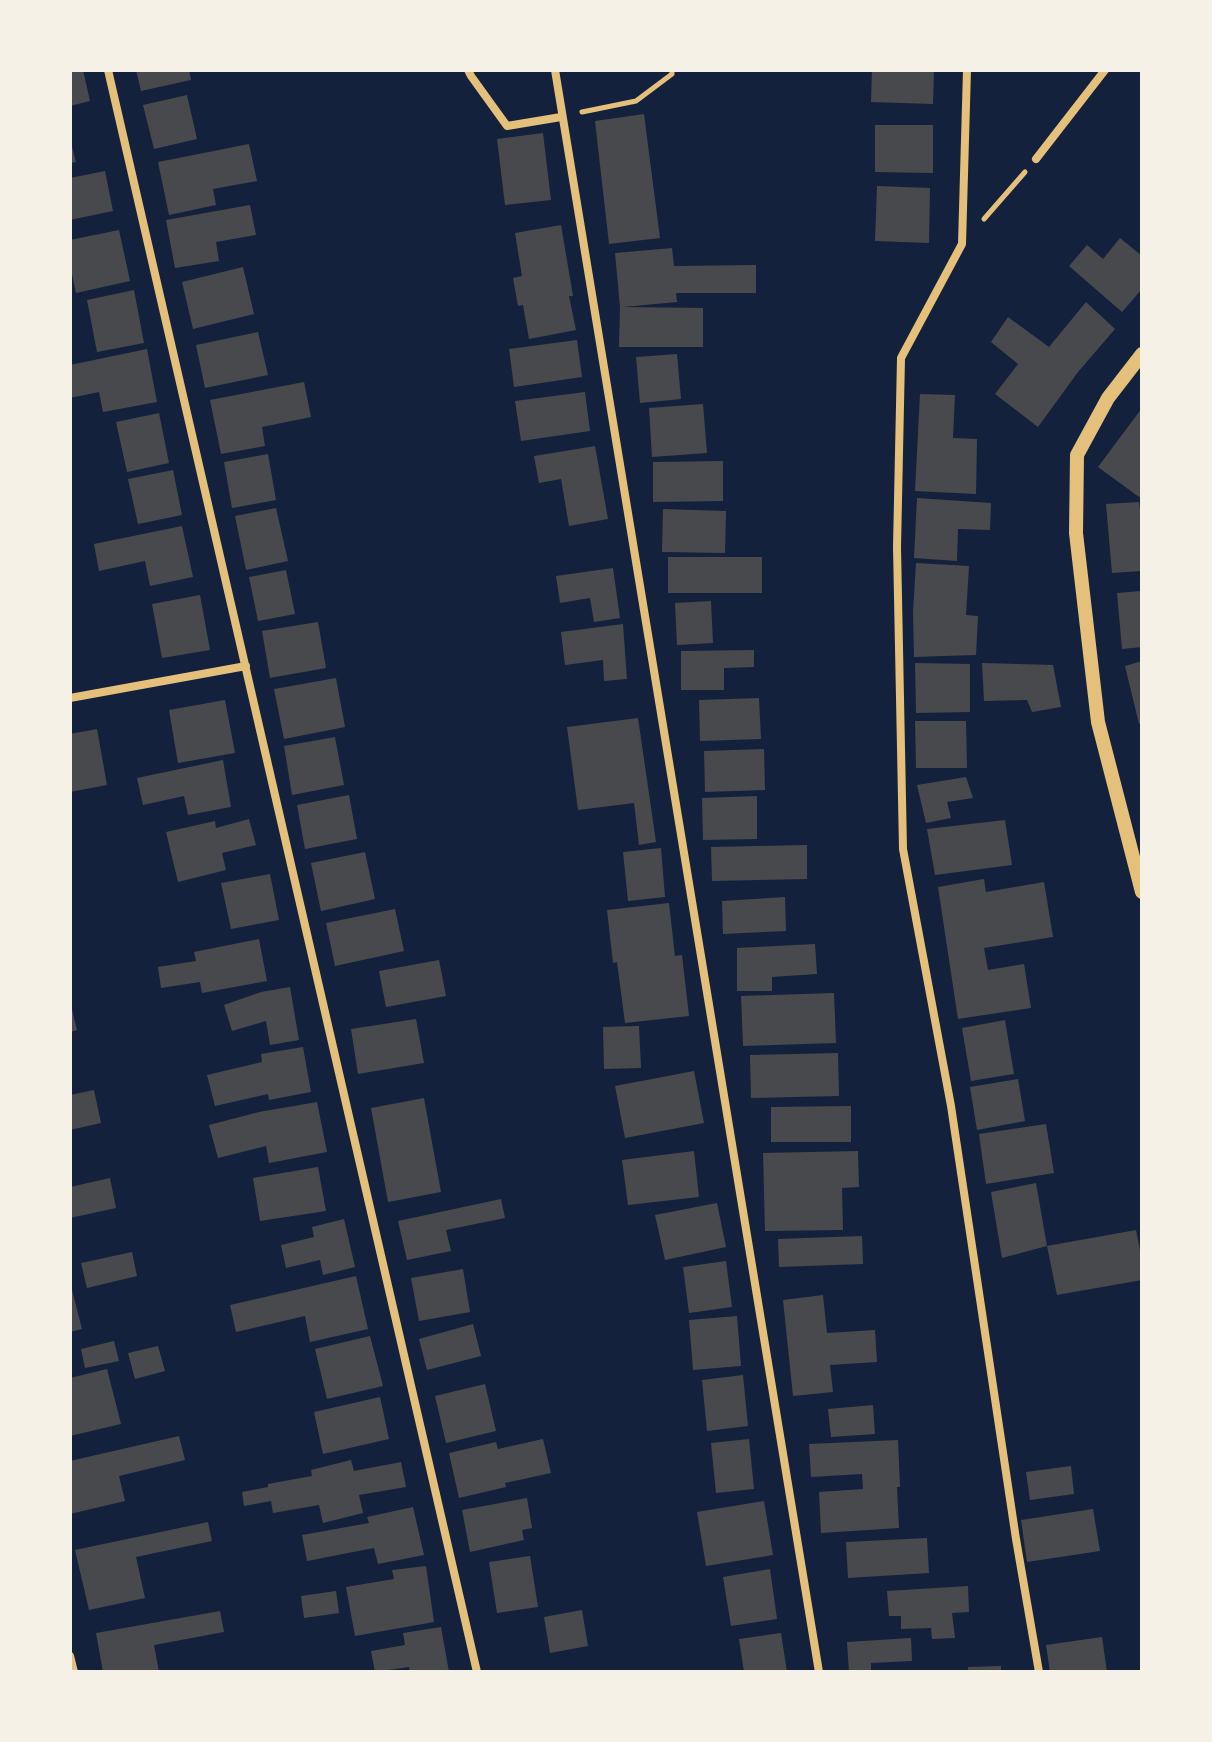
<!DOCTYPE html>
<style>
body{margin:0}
#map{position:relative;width:1212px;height:1742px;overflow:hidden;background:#14213d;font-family:"Titillium Web",sans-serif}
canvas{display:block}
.frame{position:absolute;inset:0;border:72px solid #f6f1e7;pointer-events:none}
</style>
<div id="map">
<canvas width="1212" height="1742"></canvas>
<div class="frame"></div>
</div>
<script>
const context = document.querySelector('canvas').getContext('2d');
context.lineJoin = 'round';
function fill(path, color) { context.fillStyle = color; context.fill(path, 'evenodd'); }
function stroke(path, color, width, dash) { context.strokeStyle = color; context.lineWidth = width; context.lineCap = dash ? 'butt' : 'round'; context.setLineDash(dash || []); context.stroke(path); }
fill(new Path2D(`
 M70,70H83L90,101L70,106Z
 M136,70H189L191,80L141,91Z
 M872,70H934L933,104L871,102Z
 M187,95L197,139L154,149L143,105Z
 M644,114L660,238L609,244L595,121Z
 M875,125H933V173L875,172Z
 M543,133L551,200L505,205L497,139Z
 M70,139L76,162L70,163Z
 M249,144L257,181L213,189L216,205L169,215L158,162Z
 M105,171L113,211L70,220V178Z
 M877,186L930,188L929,243L875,241Z
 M250,205L256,235L216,242L219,261L175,268L166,220Z
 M561,225L573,296H569L576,330L529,339L523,305L518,306L513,278L522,276L515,233Z
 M119,230L130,281L76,293L70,265V240Z
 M1120,238L1142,256V289L1122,312L1069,266L1087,245L1103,259Z
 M672,248L674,266L756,265V293H676L677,302L623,307L703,308V347H619L620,307L615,253Z
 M243,267L254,314L193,329L182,282Z
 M134,290L144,343L97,352L87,300Z
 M1086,302L1115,329L1078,372L1038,427L995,394L1018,364L991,342L1008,317L1049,347Z
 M258,332L268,375L205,388L196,345Z
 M577,340L582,377L514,387L509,349Z
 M147,349L157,402L103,412L99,392L70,398V365Z
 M677,354L681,399L640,403L636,357Z
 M304,382L311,417L262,427L265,446L221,454L210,400Z
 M585,392L590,431L521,441L515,401Z
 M920,394L955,395L953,438L977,439L976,494L915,491Z
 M703,404L707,453L652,457L649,408Z
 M1142,408V494L1139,497L1098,467Z
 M159,413L169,463L127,472L116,422Z
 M595,446L608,519L569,526L561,479L539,483L534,456Z
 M268,454L276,500L232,508L224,462Z
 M723,461V501L653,502V462Z
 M173,470L182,515L138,524L128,479Z
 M917,498L991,503L990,530L958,529L957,561L914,558Z
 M1139,502L1142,525V571L1112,573L1106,504Z
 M276,508L288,561L246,570L235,516Z
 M663,509L726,511L725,553L662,552Z
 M182,526L193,577L150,586L145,561L99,571L94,544Z
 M668,557H762V593H668Z
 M916,563L969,566L966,615L978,616L976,655L914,657L913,612Z
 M613,568L620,618L594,622L590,598L560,603L556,576Z
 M286,570L295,614L258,621L249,577Z
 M1142,591V647L1122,649L1117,593Z
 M200,595L210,650L162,658L152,604Z
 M711,601L713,643L677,645L675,603Z
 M318,622L326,668L270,678L262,631Z
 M623,624L627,679L604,681L603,660L565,665L561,632Z
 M754,650V667L724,668V690H681V651Z
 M1142,661V723L1139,724L1125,666Z
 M915,663L970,664V712L916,713Z
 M982,663L1053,665L1061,707L1032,712L1027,700L984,701Z
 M336,678L345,727L284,739L274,689Z
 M759,698L761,739L700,741L699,700Z
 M225,700L235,753L178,763L169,710Z
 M638,718L656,842L639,845L634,803L578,810L567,727Z
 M915,721H966L967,768H916Z
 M97,729L107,785L70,792V734Z
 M335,737L344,785L292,795L284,746Z
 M764,749L765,790L705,792L704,751Z
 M223,760L231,807L188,815L184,796L143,805L137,778Z
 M966,777L973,798L947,802L951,818L926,823L917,785Z
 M349,795L357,839L305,849L297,805Z
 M757,796V839L703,840L702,798Z
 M249,819L256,845L222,853L226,870L178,882L166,832L215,821L216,828Z
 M1005,820L1012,865L935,875L927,829Z
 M807,845V879L712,881L711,847Z
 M661,848L665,897L628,901L623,852Z
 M365,852L375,899L321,911L311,863Z
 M270,874L279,920L231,929L221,883Z
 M984,879L986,892L1044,882L1053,937L984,948L988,970L1024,964L1031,1008L958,1019L938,887Z
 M785,897L786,931L723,934L722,901Z
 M669,903L675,956L682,955L689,1016L625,1023L617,962L613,963L607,910Z
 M395,909L404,951L335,966L326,923Z
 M259,939L267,981L202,993L200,982L161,988L158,967L196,961L194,952Z
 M815,944L817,974L772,977V991H737V948Z
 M439,960L446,996L386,1007L379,971Z
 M290,987L299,1040L270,1045L266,1021L232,1031L224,1005L261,992Z
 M834,993L836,1043L743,1046L741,996Z
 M70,1005H71L77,1030L70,1032Z
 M416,1019L424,1063L358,1074L351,1029Z
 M1005,1020L1014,1074L971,1081L962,1028Z
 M639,1026L641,1068L604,1069L603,1027Z
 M303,1047L311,1092L269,1100L268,1094L215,1106L207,1075L262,1062L261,1054Z
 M838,1053L839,1096L751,1098L750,1055Z
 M694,1071L704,1123L625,1138L615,1086Z
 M1018,1079L1025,1121L977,1130L970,1087Z
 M94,1090L101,1123L70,1130V1095Z
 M424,1098L441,1192L388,1202L371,1108Z
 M317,1102L327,1152L269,1163L266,1146L218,1158L209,1125L259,1112Z
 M851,1106V1142H771V1107Z
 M1046,1124L1054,1173L986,1184L979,1134Z
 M694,1151L699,1197L628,1205L622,1160Z
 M858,1151L859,1187L842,1188L843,1230L765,1231L763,1153Z
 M318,1167L326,1211L260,1221L253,1178Z
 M110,1178L116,1208L70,1218V1187Z
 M1036,1183L1047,1246L1002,1258L991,1192Z
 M501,1199L505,1218L446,1230L451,1251L407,1260L398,1221Z
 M717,1203L726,1247L665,1260L655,1215Z
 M344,1219L355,1267L323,1275L320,1260L286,1268L281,1245L314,1237L312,1227Z
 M1136,1230L1142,1260V1280L1057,1295L1047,1246Z
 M862,1236L863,1264L779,1267L778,1239Z
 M132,1252L137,1276L87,1288L81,1263Z
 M726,1261L732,1307L689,1313L683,1267Z
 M463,1269L470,1312L419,1321L411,1278Z
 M356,1276L368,1329L310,1342L305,1316L236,1332L230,1305Z
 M70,1282L82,1329L70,1332Z
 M823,1295L827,1333L875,1330L877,1362L830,1365L833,1392L793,1396L783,1300Z
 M737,1316L741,1366L693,1370L689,1320Z
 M473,1324L481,1356L427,1370L419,1339Z
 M370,1336L383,1386L327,1399L315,1349Z
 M114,1341L119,1361L85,1368L81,1349Z
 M158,1346L165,1371L135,1379L128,1353Z
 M107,1369L121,1424L70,1436V1378Z
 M743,1375L748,1426L707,1431L702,1380Z
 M485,1384L496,1431L446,1443L435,1396Z
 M380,1397L389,1439L323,1454L314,1412Z
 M873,1405L875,1434L831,1437L828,1409Z
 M179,1436L185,1460L119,1476L125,1501L70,1514V1461Z
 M543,1439L551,1473L505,1483L506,1487L459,1498L449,1453L496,1442L498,1449Z
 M749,1439L754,1489L716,1493L711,1443Z
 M898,1440L900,1487H897L899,1528L821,1533L819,1492L863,1489L862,1474L811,1477L809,1444Z
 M351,1460L354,1471L401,1462L406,1487L359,1495L363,1513L323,1523L319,1505L273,1513L271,1501L244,1506L242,1492L268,1487V1484L312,1476L311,1470Z
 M1071,1466L1074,1494L1030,1500L1026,1472Z
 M527,1498L532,1528L522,1530L524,1540L470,1552L462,1510Z
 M764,1501L773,1555L706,1566L697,1512Z
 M413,1507L424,1555L378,1564L374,1548L307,1561L302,1535L369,1523L367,1517Z
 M1093,1509L1100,1551L1027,1562L1021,1520Z
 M208,1522L212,1541L136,1557L145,1598L89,1610L75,1550Z
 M927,1538L929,1573L848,1578L846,1542Z
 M530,1556L538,1607L497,1613L489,1562Z
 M426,1566L434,1622L355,1636L346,1587L394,1579L392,1570Z
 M770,1569L777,1619L731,1626L723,1577Z
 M968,1586L969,1612L952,1613L955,1638L932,1639L931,1628L901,1629V1616H889L887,1591Z
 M336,1591L339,1613L304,1618L301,1596Z
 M582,1610L588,1646L550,1653L544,1617Z
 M220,1611L224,1632L154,1645L159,1672H103L96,1633Z
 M441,1627L449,1672H410L409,1667L375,1672L371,1651L405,1645L403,1633Z
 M781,1633L787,1672H744L739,1639Z
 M1102,1637L1107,1672H1050L1046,1645Z
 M911,1638L912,1661L871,1663V1672H849L847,1642Z
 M1001,1666V1672H968V1667Z`), '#48494c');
stroke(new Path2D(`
 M582,112L636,101L672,74V70
 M984,219L1025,172`), '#e5c07b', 5);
stroke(new Path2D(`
 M108,70L477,1672
 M468,70L471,76L507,126L561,117
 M555,70L819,1672
 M967,70L962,244L901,358L897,547L903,849L951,1106L1016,1539L1039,1672
 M1036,159L1105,70
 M70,698L246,666
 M70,1656L74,1672`), '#e5c07b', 8);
stroke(new Path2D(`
 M1142,354L1108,398L1077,455L1076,533L1098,722L1142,892`), '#e5c07b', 14);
</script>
